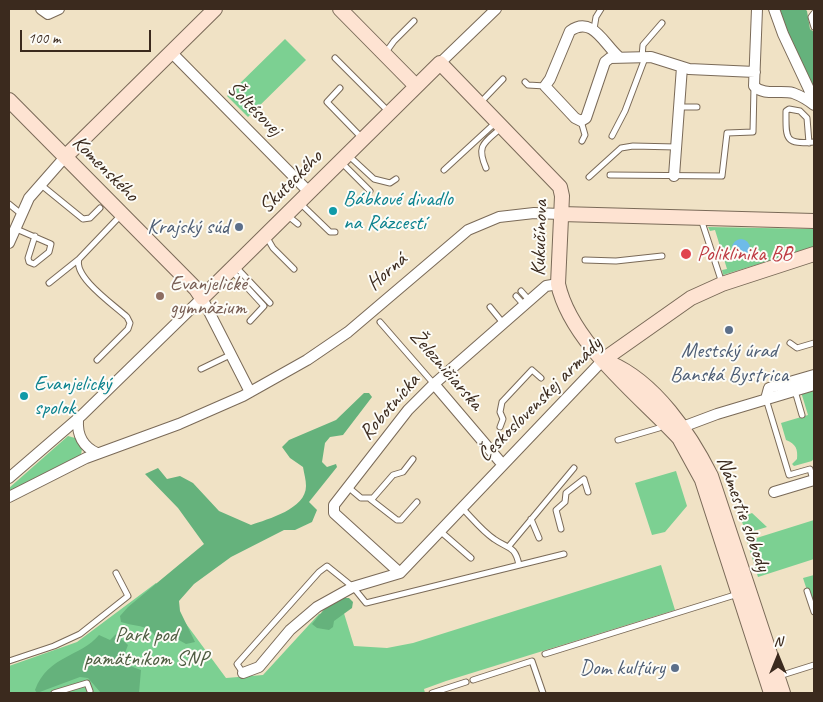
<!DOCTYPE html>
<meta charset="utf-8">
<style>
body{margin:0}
#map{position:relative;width:823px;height:702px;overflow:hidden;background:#f0e2c5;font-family:Caveat,sans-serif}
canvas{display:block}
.frame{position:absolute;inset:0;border:10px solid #3b2a1e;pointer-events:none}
.north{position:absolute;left:753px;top:632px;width:50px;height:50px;-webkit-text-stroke:4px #fdfcf7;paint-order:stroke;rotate:0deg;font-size:14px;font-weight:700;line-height:20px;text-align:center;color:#3b2a1e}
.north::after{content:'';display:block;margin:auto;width:18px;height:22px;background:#3b2a1e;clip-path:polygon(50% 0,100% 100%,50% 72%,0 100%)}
.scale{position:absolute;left:20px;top:30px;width:131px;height:22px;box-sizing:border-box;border:2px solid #3b2a1e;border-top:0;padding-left:6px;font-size:15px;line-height:18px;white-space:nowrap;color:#3b2a1e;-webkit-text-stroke:4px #fdfcf7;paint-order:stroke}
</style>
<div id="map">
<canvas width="823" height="702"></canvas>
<div class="frame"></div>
<div class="north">N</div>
<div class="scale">100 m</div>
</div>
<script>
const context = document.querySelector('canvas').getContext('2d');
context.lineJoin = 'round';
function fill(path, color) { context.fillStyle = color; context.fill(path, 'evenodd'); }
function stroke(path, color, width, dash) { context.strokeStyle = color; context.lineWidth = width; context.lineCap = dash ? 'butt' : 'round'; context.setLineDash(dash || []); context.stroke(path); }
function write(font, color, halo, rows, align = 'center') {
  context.font = font + ' Caveat,sans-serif'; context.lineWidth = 4; context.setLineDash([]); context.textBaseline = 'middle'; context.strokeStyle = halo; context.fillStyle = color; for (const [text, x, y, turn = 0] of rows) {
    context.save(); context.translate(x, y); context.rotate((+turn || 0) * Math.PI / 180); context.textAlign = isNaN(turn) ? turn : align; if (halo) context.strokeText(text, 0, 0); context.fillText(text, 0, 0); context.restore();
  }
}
fill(new Path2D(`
 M285,39L306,60L248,117L227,96Z
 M708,227L814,229V247L723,275L722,270L727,269L715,230L710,231Z
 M814,388V458L812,461L794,466L792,464L797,459C798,449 796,444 786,440L781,423L808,415L801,392Z
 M68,436L75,438L82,449L81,455L9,493V488Z
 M676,471L687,506L665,532L652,535L635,483Z
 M752,513L767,527L747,533L740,518Z
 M814,520V559L758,577L747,541Z
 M661,565L675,610L446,681L424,689L425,693H9V666L77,642L156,583L226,678L263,675L319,614L343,610L354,646L387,648L413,643Z
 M814,575V612L803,578Z`), '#7cd092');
fill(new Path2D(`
 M777,9H805L807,11L810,29L814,32V91L778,15Z
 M364,393H369L372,397L343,435L330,437L325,443L322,462L327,467L336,464L337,467L309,502L317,510L312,522L295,530H284L231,557L194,584L179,601L180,611L195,642L186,644L177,639L157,641C153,624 135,627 121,622L120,616L128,607L204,544L178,508L145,474L158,468L167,479L180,476L193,483L219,511L251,525C268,519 306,509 306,486C306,480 304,473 303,467L290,458L282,447L289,440L336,420Z
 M343,598H349L353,602L352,608L334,621L333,627L329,630L317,628L312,624L326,607Z
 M116,634L128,645L123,658L130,666L141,670L139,693H101L88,678L80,677L37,693L35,690C48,655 81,657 99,635L110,640Z`), '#65b27c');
fill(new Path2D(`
 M732 248a9 9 0 1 1 18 0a9 9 0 1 1-18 0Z`), '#6ebbe8');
const lane = new Path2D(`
 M814,13L811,17L814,27
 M594,29L596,17L601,9
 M386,52L394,41L414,21
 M642,57L643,45L662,23
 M335,58L390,113
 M525,82L528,85L545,86
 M340,88L327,102L362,138
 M481,102L503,79
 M679,107H697
 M581,121L585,135L582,141
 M612,136L625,111L645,58
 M809,143L807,118L800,111L789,109L786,111C786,138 784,145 814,142
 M348,155L374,179L390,183L396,179
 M342,163L370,191
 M486,168C476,145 484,143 501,128
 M444,170L495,123
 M610,175L722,176L727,133L753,132L754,87
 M589,177L621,148L633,146L676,147
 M40,184L83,219L90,218L100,208
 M300,203L330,232H335
 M9,204L20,213
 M287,215L298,224
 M701,219L722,283
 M14,228L51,244L49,252L34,264L29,262L28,258L35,236
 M266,236L273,248L294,269
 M585,260L616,261L662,256
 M235,266L270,303
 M231,270L264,306L250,321
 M49,283L79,259
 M521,291L529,300
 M516,296L524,305
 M490,307L503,323
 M380,322L434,384
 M790,343L797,348L814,343
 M97,360L128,329L130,323L127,317C114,305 73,277 79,259L121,215
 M201,369L230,355
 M795,391L802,415
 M766,399L789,475L810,469L813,480
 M500,427L503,419L500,412L502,402L532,370L541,378
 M618,440L659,428L664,423
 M348,487L361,498H373L393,475L403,472L413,459
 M370,499L397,520H401L417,502
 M462,508C472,518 482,531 494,539C508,549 515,545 519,565
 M531,519L539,538
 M561,529L556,510L565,502L566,493L584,479L588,492
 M440,531L471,558
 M509,546L574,468
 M807,591L814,612
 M545,654L738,594
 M9,661L54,646L80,634L128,596L116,573
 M243,673L237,664L319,572L327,566L353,587L366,603L564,554
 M779,676L814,665
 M473,680L532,661L543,693
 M54,693L87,683L90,691
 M432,693L466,682`);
const street = new Path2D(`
 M41,9L48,14L59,9
 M757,9L754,86C763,96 781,90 793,93C801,96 808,100 814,105
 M774,9L783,34L814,100
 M171,52L309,192
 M618,56C604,44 592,15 570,31L550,79L545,86L575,118L581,121L586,118L605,62L610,58L651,57L689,69L755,72
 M440,63L496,9
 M674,176L682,67
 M9,243L29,198L65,157
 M434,384L503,465
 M766,399L769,388L814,375
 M78,420C77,435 83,447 97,453
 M677,429L717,414L814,385
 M9,478L82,415L202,298L250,392
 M774,492L814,480
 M9,497L86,458L179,424L243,396L307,360L348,332L468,230L499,217L534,213L561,214
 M400,573L334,513V505L408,410L434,384L546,286L558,284
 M243,673L259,667L290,630L317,607L353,587L400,573L603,360`);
const secondary = new Path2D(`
 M340,9L416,86
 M9,100L196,289L202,298L440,63L560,187L562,196L558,284C571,343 639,395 679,438L702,480L771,693
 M65,157L215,9
 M561,214L814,221
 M603,360L691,298L722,284L814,254
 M610,363C655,382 690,434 711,476L783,693`);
stroke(lane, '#7a6a58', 7);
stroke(street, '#7a6a58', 12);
stroke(secondary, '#7a6a58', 16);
stroke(lane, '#fff', 5);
stroke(street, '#fff', 10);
stroke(secondary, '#fee3d2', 14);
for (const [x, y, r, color] of [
 [333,211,5,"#0f9aa8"],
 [239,227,5,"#5c6f8a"],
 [686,254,6,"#e0444e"],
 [160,296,5,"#8d6e63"],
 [729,330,5,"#5c6f8a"],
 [24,396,5,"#0f9aa8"],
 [675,668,5,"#5c6f8a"]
]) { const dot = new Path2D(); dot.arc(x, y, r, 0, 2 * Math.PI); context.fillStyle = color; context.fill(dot); stroke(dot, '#fdfcf7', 2); }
write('21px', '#3b2a1e', '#fdfcf7', [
 ["Šoltésovej",254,109,45],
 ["Komenského",105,169,45],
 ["Skuteckého",291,182,-45],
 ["Kukučínova",540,238,-88],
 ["Horná",387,272,-41],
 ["Železničiarska",446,370,49],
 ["Československej armády",540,400,-45],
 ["Robotnícka",390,407,-49],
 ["Námestie slobody",743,514,70]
]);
write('21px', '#0d838f', '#fdfcf7', [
 ["Bábkové divadlo",343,199],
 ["na Rázcestí",343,223],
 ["Evanjelický",34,384],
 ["spolok",34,408]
], 'left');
write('21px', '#4e5e75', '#fdfcf7', [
 ["Krajský súd",229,227],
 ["Mestský úrad",729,351,"center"],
 ["Banská Bystrica",729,375,"center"],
 ["Dom kultúry",665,668]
], 'right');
write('21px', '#be3a42', '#fdfcf7', [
 ["Poliklinika BB",697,254]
], 'left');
write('21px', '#785e54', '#fdfcf7', [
 ["Evanjelické",170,284],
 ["gymnázium",170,308]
], 'left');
write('21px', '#4e5c41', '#fdfcf7', [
 ["Park pod",146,635],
 ["pamätníkom SNP",146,659]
]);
</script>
